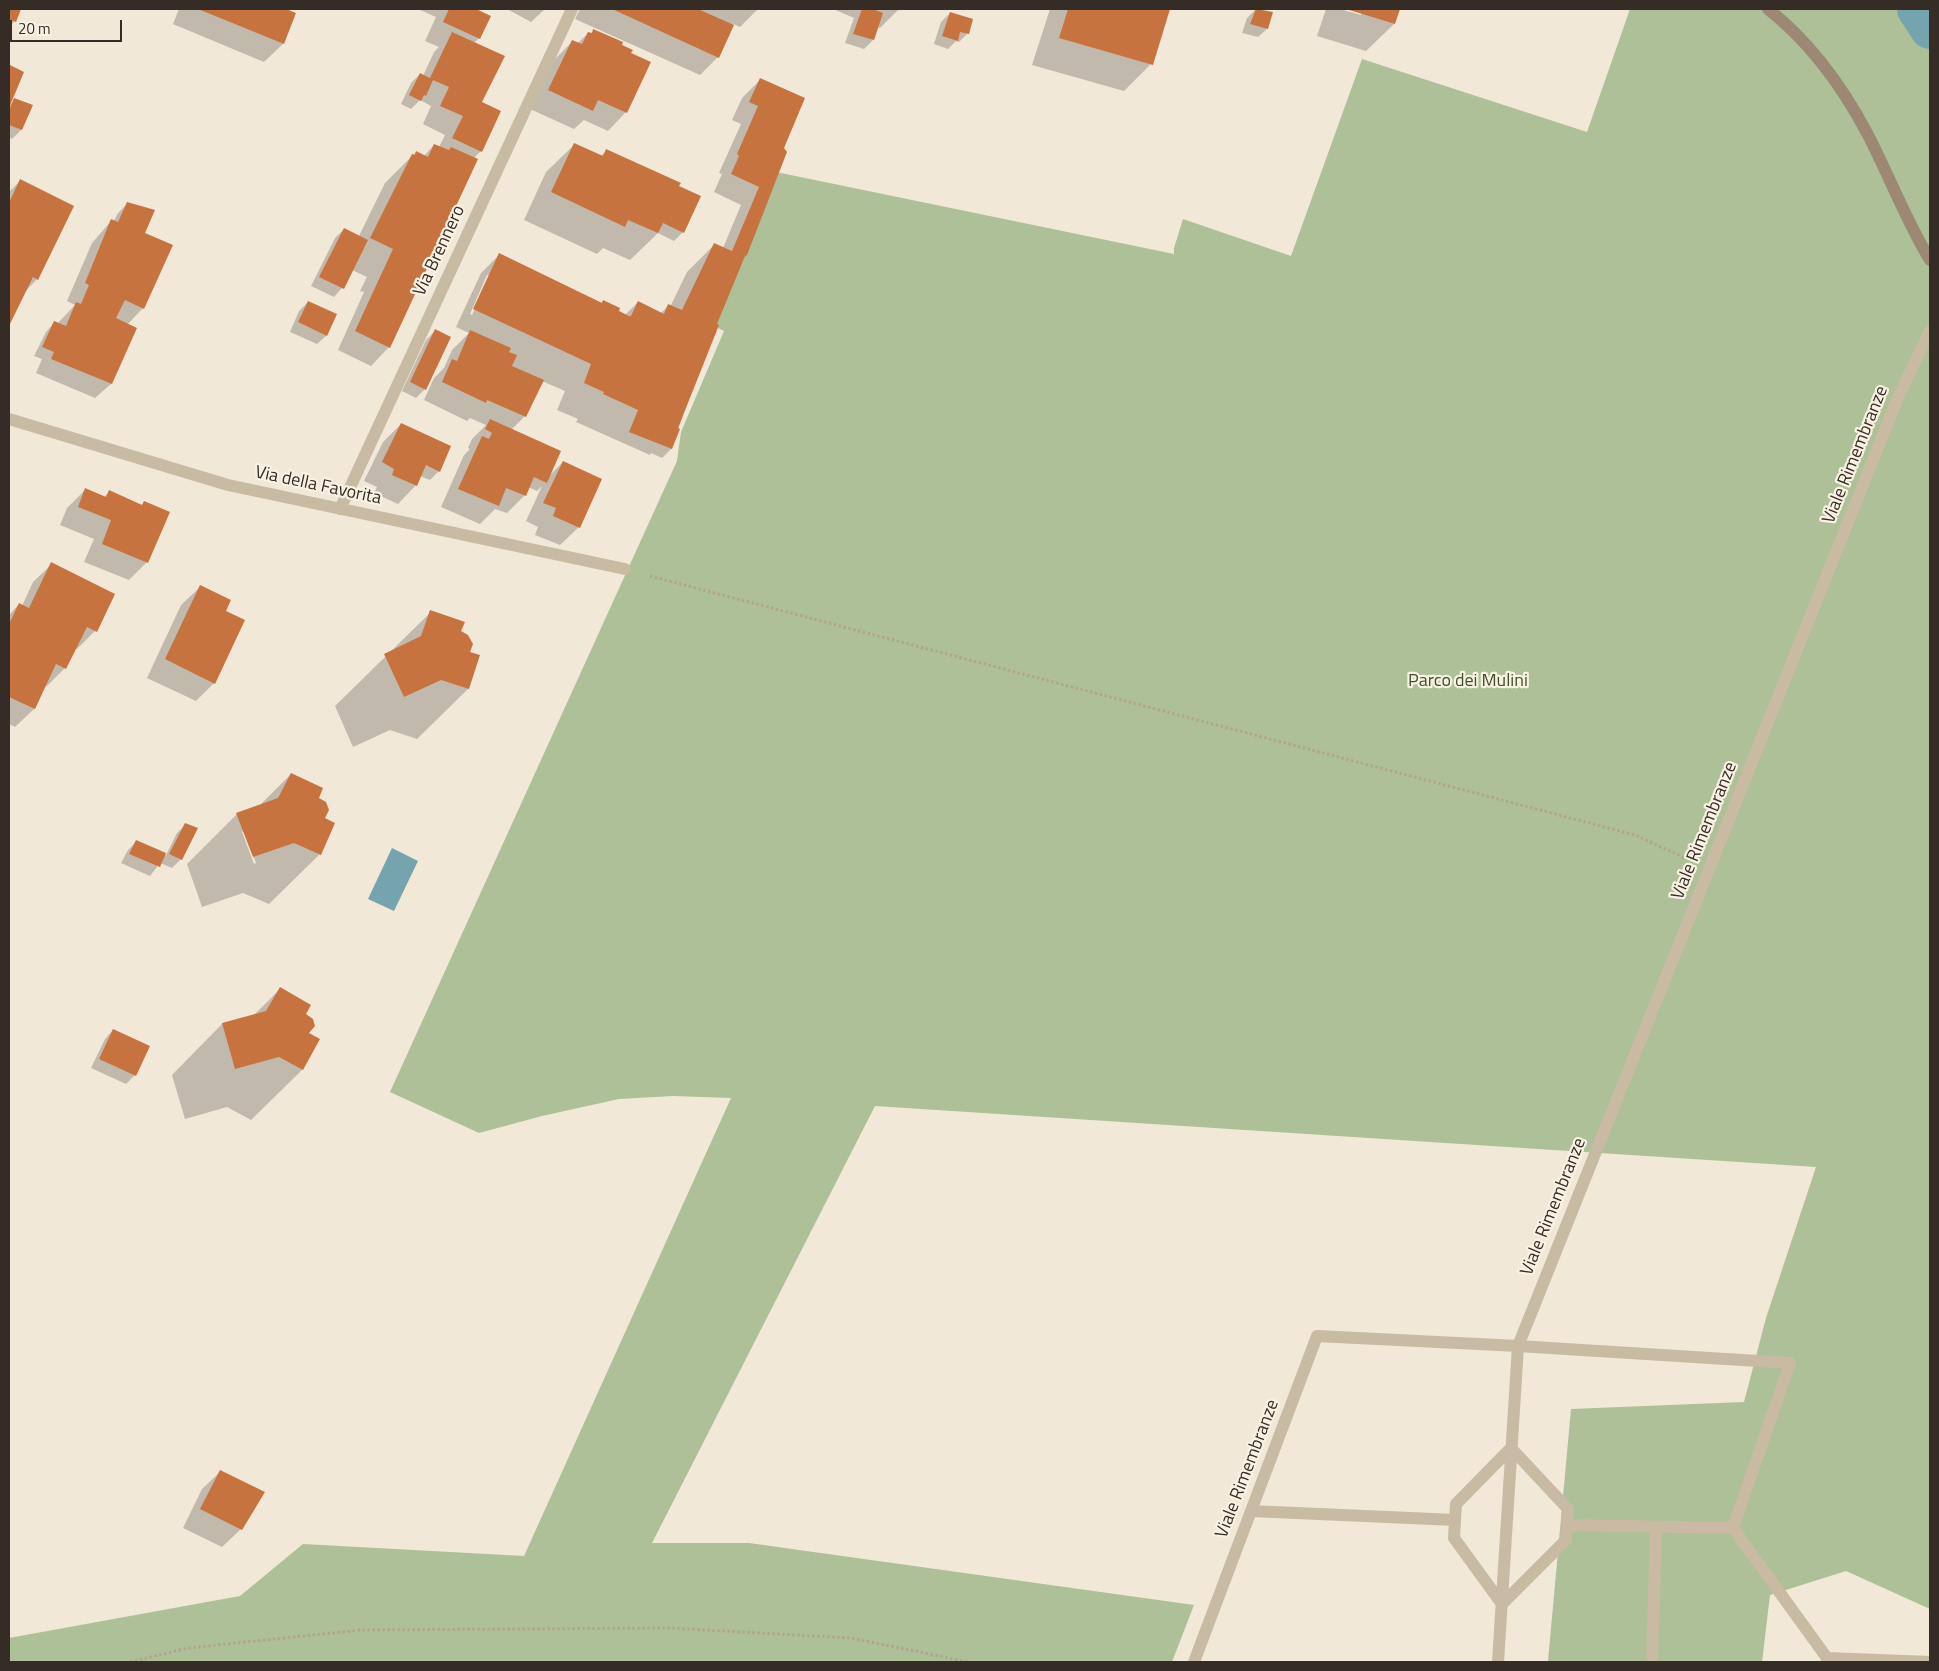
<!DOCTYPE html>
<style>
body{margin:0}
#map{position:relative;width:1939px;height:1671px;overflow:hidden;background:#f1e8d7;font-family:"Titillium Web",sans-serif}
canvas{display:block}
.frame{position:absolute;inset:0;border:10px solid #342c25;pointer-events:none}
.scale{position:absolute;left:10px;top:20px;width:112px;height:22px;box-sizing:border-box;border:2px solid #342c25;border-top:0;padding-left:6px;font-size:15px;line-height:18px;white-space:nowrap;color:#342c25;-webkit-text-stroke:4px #f9f2e3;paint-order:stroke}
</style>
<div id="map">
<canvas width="1939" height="1671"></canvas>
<div class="frame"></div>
<div class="scale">20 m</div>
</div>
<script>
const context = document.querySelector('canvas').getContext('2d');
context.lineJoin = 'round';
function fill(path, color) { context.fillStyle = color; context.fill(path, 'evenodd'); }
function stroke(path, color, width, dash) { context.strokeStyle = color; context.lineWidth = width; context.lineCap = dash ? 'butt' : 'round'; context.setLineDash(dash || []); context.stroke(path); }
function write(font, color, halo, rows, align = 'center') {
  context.font = font + ' "Titillium Web",sans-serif'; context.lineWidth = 4.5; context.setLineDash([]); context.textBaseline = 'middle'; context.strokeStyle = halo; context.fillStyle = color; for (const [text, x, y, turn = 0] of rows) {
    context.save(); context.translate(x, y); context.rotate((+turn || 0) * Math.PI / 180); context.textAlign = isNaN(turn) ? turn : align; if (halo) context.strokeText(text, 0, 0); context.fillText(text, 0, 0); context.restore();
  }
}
fill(new Path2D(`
 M1630,9H1930V1609L1846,1571L1770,1595L1762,1662L1548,1661L1571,1409L1744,1402L1766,1318L1816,1167L875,1106L652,1543H749L1194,1605L1172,1662H9V1638L240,1596L303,1544L524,1556L731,1098L673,1096L619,1099L542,1116L479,1133L390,1092L677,461L681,432L724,331L714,326L776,172L1174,254V248L1183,219L1291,256L1362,59L1587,132Z`), '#adc097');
fill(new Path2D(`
 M392,848L418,861L394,911L368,899Z`), '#76a4ae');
fill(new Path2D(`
 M9,9H20L15,21L9,27Z
 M179,9H282L295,14L283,44L264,62L173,24Z
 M418,9H473L489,17L479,38L474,43L480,103L481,151L473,159L389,347L371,366L338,350L364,292L360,291L367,277L352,270L342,288L334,297L311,286L335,238L344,229L359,236L385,183L416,152L424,156L434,145L439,147L445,135L423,124L431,106L420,100L411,109L401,104L411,83L420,74L423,76L434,52L439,47L425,41L436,17Z
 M507,9H545L531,22Z
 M580,9H758L740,27L733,24L718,57L700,75L575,19Z
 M833,9H899L880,28L877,27L873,40L864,49L845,43L854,18Z
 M1050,9H1169L1151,64L1124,91L1032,65Z
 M1256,9L1267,29L1258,37L1242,33L1247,18Z
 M1326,9H1340L1361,15V13L1349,9H1398L1394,24L1366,51L1317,36Z
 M950,13L968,33L959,42L956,41L948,49L934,44L941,22Z
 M594,31L626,112L608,131L584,120L574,129L530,109L554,60L572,42L577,44L588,33L590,34Z
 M761,79L785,152L745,256L742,260L715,325L671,449L662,458L651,453L650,455L576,422L578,419L557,410L565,391L542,381L525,416L511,430L549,476L563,462L579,527L560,545L535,535L538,527L526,521L542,486L537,491L528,487L525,495L507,513L495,509L480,524L441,507L464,455L470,449L468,448L472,439L486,425L470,418L467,421L424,400L434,378L444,368L452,350L469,333L456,327L481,273L499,255L601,304L603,301L625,315L638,302L660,314L668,306L670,307L687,272L714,245L723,248L741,205L714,192L722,174L719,173L741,124L732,120L742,98ZM487,275H490L472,315L470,314Z
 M15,100L31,106L21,130L12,139L9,137V105Z
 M574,145L601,156L607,150L678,187L683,232L674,241L658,233L630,260L603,248L597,254L524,220L546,172Z
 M20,181L37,279L24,293L9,323V192Z
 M127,204L143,233V308L127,325L111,384L95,398L36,373L42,359L34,356L46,332L54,323L57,324L75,305L67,301L92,243L112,220L114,221L118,213Z
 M308,302L335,315L326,336L317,344L290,332L299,311Z
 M435,331L425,389L416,398L402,391L426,340Z
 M401,424L439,471L430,480L420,476L416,485L398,504L374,493L377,487L364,481L383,442Z
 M85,490L104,497L109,492L141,505L144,503L147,562L129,580L84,562L94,539L60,525L67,508Z
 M52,564L95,631L77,649L75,648L65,668L47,686L45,685L34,709L15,727L9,724V615L19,604L22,606L33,582Z
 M200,587L214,683L196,701L147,678L181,605Z
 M431,612L469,653L478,656L468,689L417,739L390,730L353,747L335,706Z
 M291,774L317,798L323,819L320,854L269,904L243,893L202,907L187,864L237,814L260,805ZM244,830L256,863L254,864L242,832Z
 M186,824L181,859L172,868L160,863L150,876L121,863L128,850L137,841L166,855L177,833Z
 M281,988L304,1015L307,1033L318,1040L302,1070L251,1120L227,1107L185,1119L172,1075L222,1024L253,1016Z
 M113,1030L135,1075L126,1084L91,1068L105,1039Z
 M221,1471L241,1529L222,1547L183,1528L202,1489Z`), '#0003');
stroke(new Path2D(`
 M1917,9L1930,29`), '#76a4ae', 40);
fill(new Path2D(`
 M9,9H21L16,22L9,19Z
 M198,9H286L296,13L284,44Z
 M449,9H476L491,16L480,39L443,22Z
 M612,9H698L734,25L719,58Z
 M862,9H873L883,13L874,40L853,34Z
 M1068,9H1170L1153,65L1059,38Z
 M1256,9L1273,12L1268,29L1250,24Z
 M1346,9H1400L1395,24Z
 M950,12L973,19L969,34L960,32L958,41L942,36Z
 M593,29L623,42L622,45L633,50L631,53L651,62L627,113L598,100L593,111L548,90L572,40L582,44L588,32L592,33Z
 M452,32L505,56L482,102L501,111L482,152L452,138L463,116L440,106L449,87L433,80L426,96L424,95L421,101L409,95L420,73L430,78Z
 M10,65L24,72L9,108V67Z
 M760,78L805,98L784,148L787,152L747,255L745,256L717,324L719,325L678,428L680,429L672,449L629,432L638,410L603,394L604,392L584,383L591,364L473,309L499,253L602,303L603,300L620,308L619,311L629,316H631L638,301L664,314L668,304L682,310L714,243L732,251L759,187L731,174L739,156L737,154L758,106L749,102Z
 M14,98L33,105L22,130L9,125V111Z
 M574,143L603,156L606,149L681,183L679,186L701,196L684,233L663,223L658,233L628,220L625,227L551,192Z
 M434,144L449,150L451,147L478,159L390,348L355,331L393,249L370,238L412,154L415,155L416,151L428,157Z
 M20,179L74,206L38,280L33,277L9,326V203Z
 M127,202L155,210L145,233L173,245L144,309L125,300L116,318L137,328L112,384L51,359L54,352L42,347L54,321L66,326L76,302L81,304L89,285L85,283L111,219L118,222Z
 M344,228L368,240L344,289L319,277Z
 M308,301L337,314L327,336L298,322Z
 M435,329L451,337L426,390L410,382Z
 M470,330L511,348L509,352L517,355L512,366L544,380L526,417L487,400L486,403L442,382L452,359L457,361Z
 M490,419L561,451L547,483L534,477L526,496L506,488L499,506L458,489L482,436L489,439L492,433L485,429Z
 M401,423L451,446L440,472L426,465L417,486L392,475L394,469L382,462Z
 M563,461L602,479L580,528L553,516L556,508L543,503Z
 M85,488L106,497L109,490L142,505L144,501L170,512L148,563L102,544L111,520L78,507Z
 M51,562L115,594L97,632L87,627L66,669L56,664L35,709L9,697V624L19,603L29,608Z
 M200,585L231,600L226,611L245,620L215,684L165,659Z
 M430,610L465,622L461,631L468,635L473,644L470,652L480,655L469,689L441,680L404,697L384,654L421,636Z
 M291,773L323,788L319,798L326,802L329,810L325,818L335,823L321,855L294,843L253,857L236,813L278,798Z
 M185,823L198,828L182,860L169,854Z
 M136,840L166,853L160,867L129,854Z
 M280,987L311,1005L306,1014L313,1019L315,1026L309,1033L320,1039L303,1070L279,1057L235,1069L222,1023L266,1011Z
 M113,1029L150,1046L136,1076L99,1059Z
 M220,1470L265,1492L242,1530L200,1509Z`), '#c7733f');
stroke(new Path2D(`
 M650,576L1635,835L1685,858
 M130,1662L188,1648L361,1630L668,1628L851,1638L968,1662`), '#b4a48e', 3, [2.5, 2.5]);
stroke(new Path2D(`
 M1511,1448L1568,1509L1566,1540L1502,1604L1454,1538L1455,1520L1456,1504Z
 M1251,1511L1455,1520
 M1194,1662L1317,1336L1518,1346L1790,1363L1733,1528L1567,1525
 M1498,1662L1518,1346
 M1652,1662L1656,1527`), '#c9baa3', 12);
stroke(new Path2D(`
 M9,419L228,485L625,569
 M340,509L572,9
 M1518,1346L1899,395L1930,331
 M1733,1528L1827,1658V1662
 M1827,1658L1930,1662`), '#c9baa3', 12);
stroke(new Path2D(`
 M1768,9C1810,42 1842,86 1867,133C1889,175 1905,219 1930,260`), '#9c8875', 12);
write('18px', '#342c25', '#f9f2e3', [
 ["Via Brennero",440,251,-65],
 ["Viale Rimembranze",1856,455,-68],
 ["Via della Favorita",318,486,12],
 ["Viale Rimembranze",1705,831,-68],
 ["Viale Rimembranze",1554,1207,-68],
 ["Viale Rimembranze",1248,1469,-69]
]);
write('18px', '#3d5229', '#f9f2e3', [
 ["Parco dei Mulini",1468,682]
]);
</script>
